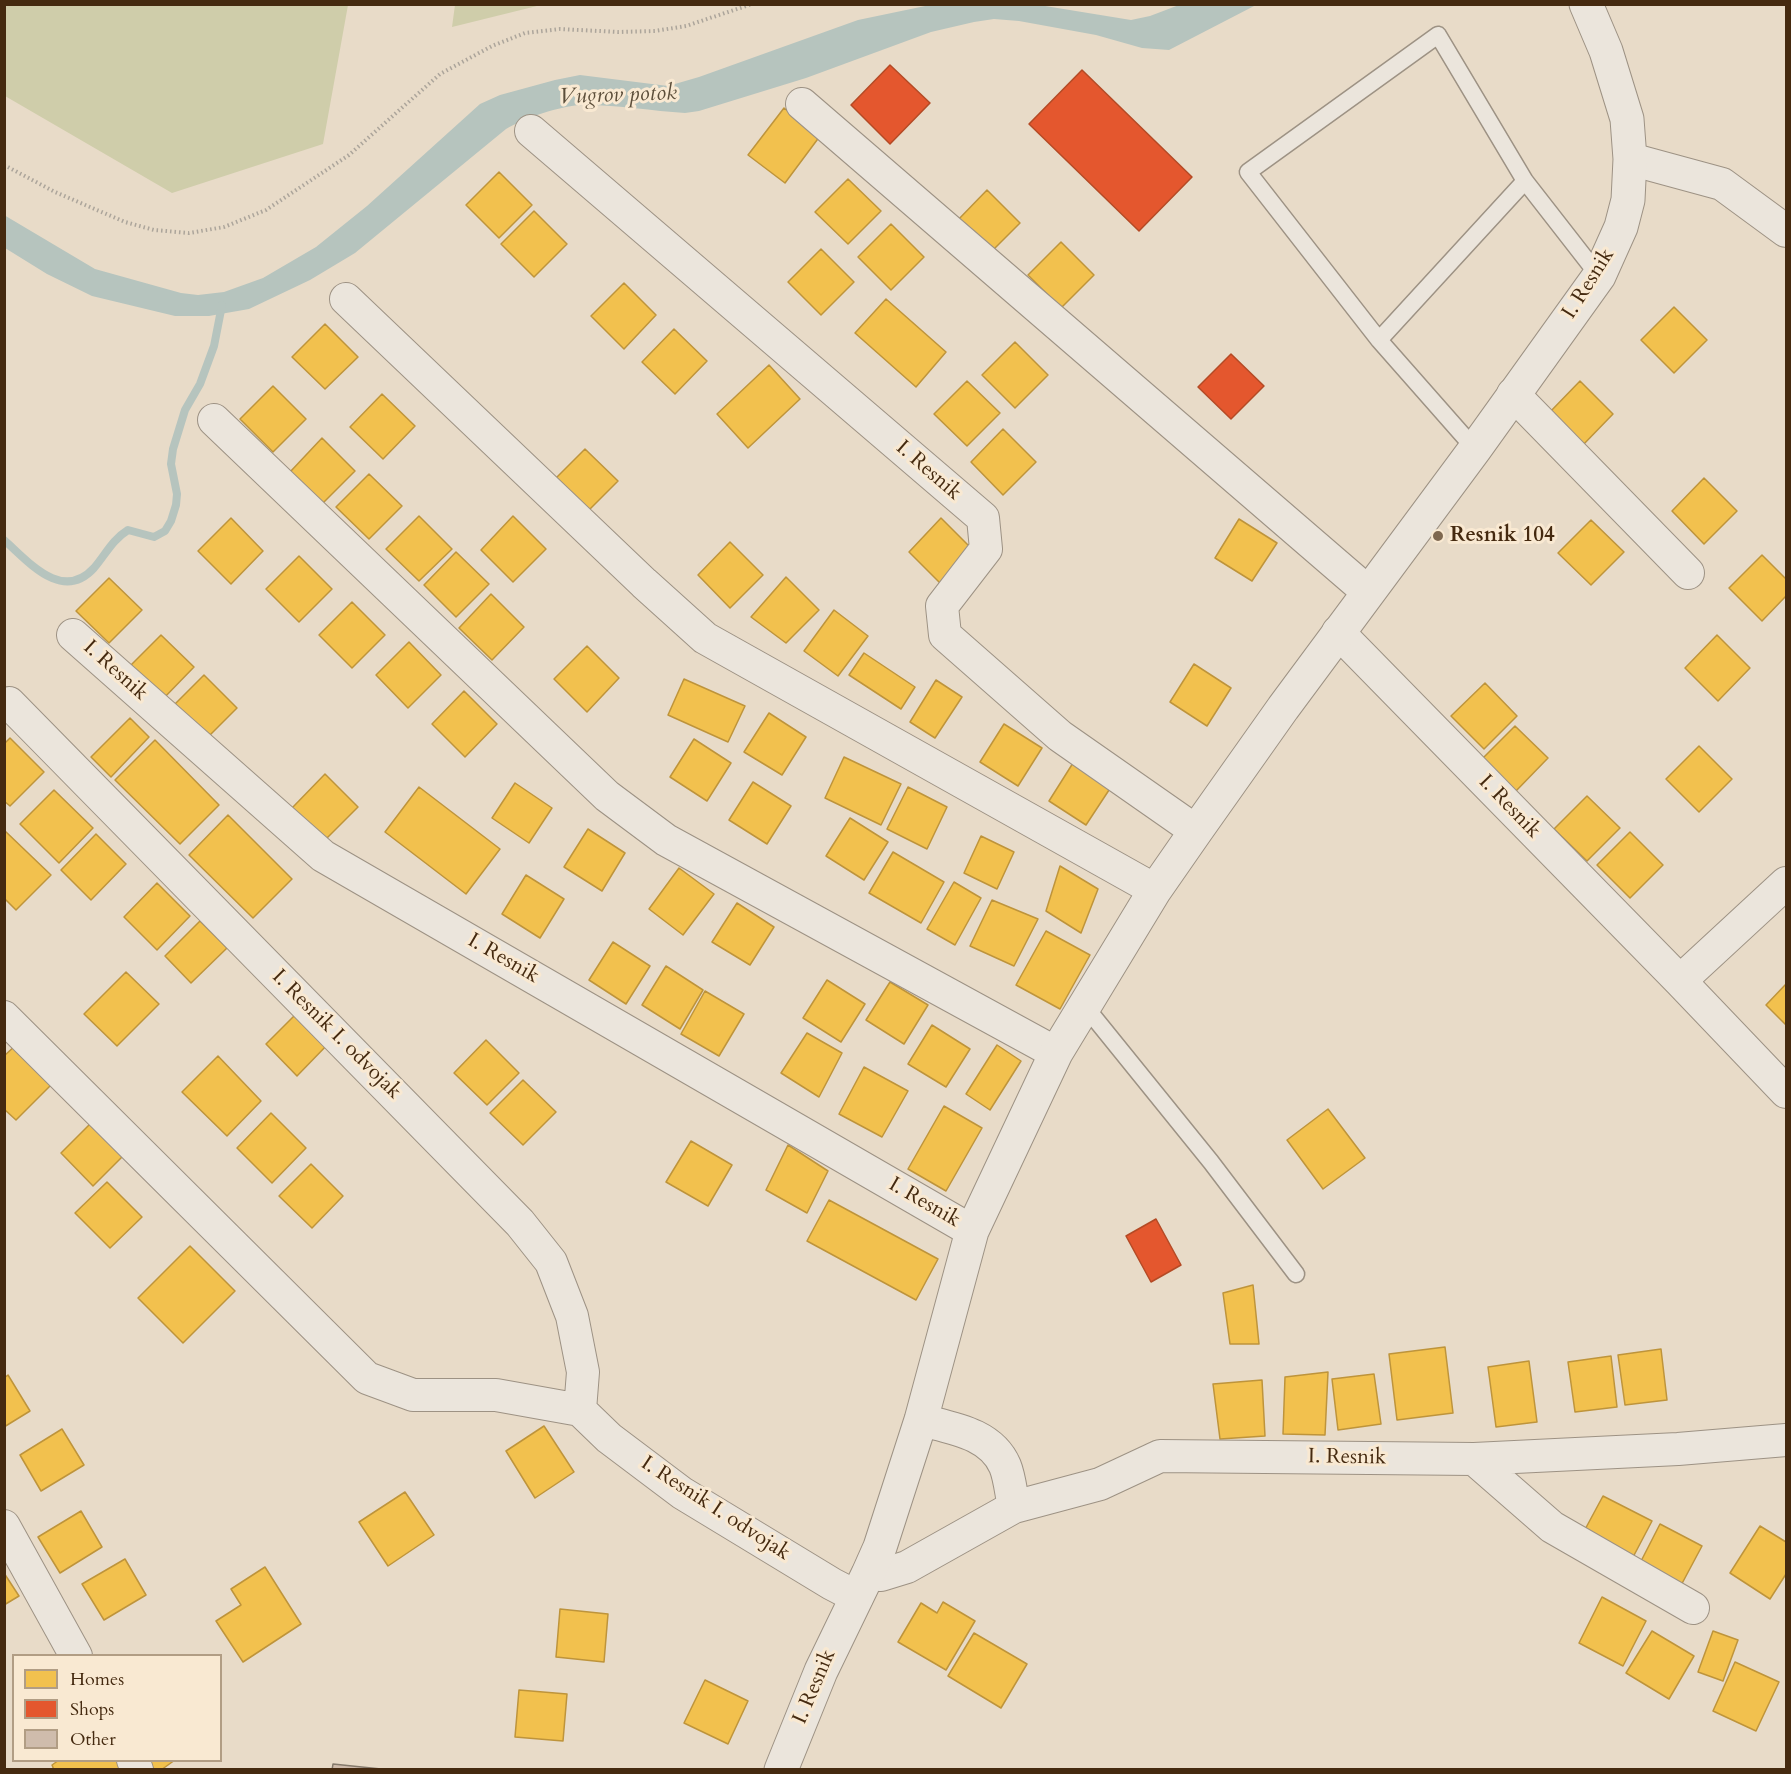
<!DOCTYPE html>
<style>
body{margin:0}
#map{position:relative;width:1791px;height:1774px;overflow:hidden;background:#e8dbc8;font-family:Cardo,serif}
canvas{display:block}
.frame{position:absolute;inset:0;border:6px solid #452a10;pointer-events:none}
.legend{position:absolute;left:12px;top:1654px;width:210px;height:108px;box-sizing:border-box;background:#f9e9d2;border:2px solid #b19d84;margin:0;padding:8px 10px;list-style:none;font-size:18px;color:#452a10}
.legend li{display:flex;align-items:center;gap:12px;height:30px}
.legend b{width:30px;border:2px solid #b19d84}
</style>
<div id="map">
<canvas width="1791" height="1774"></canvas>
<div class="frame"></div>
<ul class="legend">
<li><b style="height:16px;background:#f2c14e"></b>Homes</li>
<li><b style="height:16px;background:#e4572e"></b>Shops</li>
<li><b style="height:16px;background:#cfbcac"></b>Other</li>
</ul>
</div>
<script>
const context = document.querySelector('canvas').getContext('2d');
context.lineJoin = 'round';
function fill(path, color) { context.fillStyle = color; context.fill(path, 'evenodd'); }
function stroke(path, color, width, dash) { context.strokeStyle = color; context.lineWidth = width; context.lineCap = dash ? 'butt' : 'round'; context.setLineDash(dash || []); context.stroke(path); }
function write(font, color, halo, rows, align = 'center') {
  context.font = font + ' Cardo,serif'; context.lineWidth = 6; context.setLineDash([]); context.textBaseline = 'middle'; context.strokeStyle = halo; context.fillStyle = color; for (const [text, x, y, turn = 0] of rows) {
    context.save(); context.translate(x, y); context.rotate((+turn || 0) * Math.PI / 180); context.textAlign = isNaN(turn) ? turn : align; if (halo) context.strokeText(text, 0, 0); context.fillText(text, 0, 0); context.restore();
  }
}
fill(new Path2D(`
 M5,4L348,5L323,144L172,193L5,96Z
 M455,5V4L541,5L452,27Z`), '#cfcdaa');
fill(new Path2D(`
 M930,5H1039L1131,20L1150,16L1179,5H1256L1169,50L1142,48L1096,35L1019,21L994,19L974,22L931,32L806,78L699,111L685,113C652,111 619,105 586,105C565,104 524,118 506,129L355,253L310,280L249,309L209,316H175L92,296L47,274L5,248L4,215L95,269L181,293L198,295L224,292L263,278L316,247L367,206L480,104L500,95L555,80L580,75L668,86L699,77L858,20Z`), '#b6c4be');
const homes = new Path2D(`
 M784,108L820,136L785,183L748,155Z
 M499,172L532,205L499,238L466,205Z
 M848,179L881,211L848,244L815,212Z
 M987,190L1020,223L987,256L955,223Z
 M534,211L567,244L534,277L501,244Z
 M891,224L924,257L891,290L858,257Z
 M1061,242L1094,275L1061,308L1028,275Z
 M821,249L854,282L821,315L788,282Z
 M624,283L656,315L624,349L591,316Z
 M886,299L946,352L916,387L855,333Z
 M1674,307L1707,340L1674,373L1641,340Z
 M325,324L358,357L325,389L292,357Z
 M674,329L707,361L675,394L642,362Z
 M1015,342L1048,375L1015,408L982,375Z
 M769,365L800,399L748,448L717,414Z
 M967,381L1000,413L967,446L934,414Z
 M1580,381L1613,414L1581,447L1548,414Z
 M273,386L306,419L273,452L240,419Z
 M382,394L415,426L383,459L350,427Z
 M1003,429L1036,462L1003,495L971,462Z
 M322,438L355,471L322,504L290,472Z
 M585,449L618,481L585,514L552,482Z
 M369,474L402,506L369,539L336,507Z
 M1704,478L1737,511L1704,544L1672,511Z
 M419,516L452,549L419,581L386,549Z
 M513,516L546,549L513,582L481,550Z
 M231,518L263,551L231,584L198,551Z
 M941,518L974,551L941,584L909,552Z
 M1239,519L1277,543L1252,581L1215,558Z
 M1591,520L1624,552L1591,585L1558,553Z
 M730,542L763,575L730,608L698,575Z
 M456,552L489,584L456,617L424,585Z
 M1762,555L1786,579V596L1762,621L1729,588Z
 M299,556L332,589L299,622L266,589Z
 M786,577L819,610L786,643L751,617Z
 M109,578L142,610L109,643L76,611Z
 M491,594L524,627L492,660L459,628Z
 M352,602L385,635L352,668L319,635Z
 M834,610L868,636L838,676L804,651Z
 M161,635L194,667L161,701L128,668Z
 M1717,635L1750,668L1718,701L1685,668Z
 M409,642L441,675L408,708L376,675Z
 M587,646L619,678L587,712L554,679Z
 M864,653L915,687L901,709L849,675Z
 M1194,664L1231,688L1207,726L1170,702Z
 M204,675L237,708L204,741L171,708Z
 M684,679L745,706L728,742L668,715Z
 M936,680L962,697L935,738L910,722Z
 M1485,683L1517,716L1484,749L1451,716Z
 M464,691L497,724L465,757L432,724Z
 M769,713L806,737L782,775L744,752Z
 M130,718L149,737L111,777L91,757Z
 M1004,724L1042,748L1018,786L980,762Z
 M1515,726L1548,758L1515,792L1482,759Z
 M10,738L44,772L10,806L4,801V744Z
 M694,739L731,763L707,801L670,777Z
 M155,740L219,805L180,844L115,780Z
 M1699,746L1732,779L1699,812L1666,779Z
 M844,757L901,784L881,825L825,798Z
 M1073,763L1111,787L1086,825L1049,801Z
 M325,774L358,807L325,840L292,808Z
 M753,782L791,806L767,844L729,820Z
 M515,783L552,808L529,843L492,818Z
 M419,787L500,849L466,894L385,832Z
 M908,787L947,807L927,849L887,829Z
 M54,790L93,828L59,863L20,824Z
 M1587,796L1620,828L1587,861L1554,829Z
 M228,815L292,879L253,918L189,855Z
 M850,818L888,842L864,880L826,856Z
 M588,829L625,853L602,891L564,867Z
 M4,830L51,875L16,910L4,898Z
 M1630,832L1663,865L1630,898L1597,865Z
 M96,834L126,864L91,900L61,870Z
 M981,836L1014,852L997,889L964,873Z
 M893,852L944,882L921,923L869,893Z
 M1060,866L1098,889L1081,933L1046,911Z
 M679,868L714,894L683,935L649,909Z
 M526,875L564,899L540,938L502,914Z
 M954,882L981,898L955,945L927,929Z
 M157,883L190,916L157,950L124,917Z
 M992,900L1038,919L1014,966L970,946Z
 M737,903L774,927L750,965L712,942Z
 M200,921L227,948L191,983L165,956Z
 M1046,931L1090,955L1060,1009L1016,985Z
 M613,942L650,966L626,1004L589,980Z
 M666,966L703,990L680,1029L642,1005Z
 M126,972L159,1004L117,1046L84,1014Z
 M827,980L865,1004L841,1042L803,1018Z
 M890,982L928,1005L904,1044L866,1020Z
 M1786,984V1025L1766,1005Z
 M705,991L744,1014L719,1056L681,1034Z
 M299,1011L330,1042L297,1076L266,1044Z
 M932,1025L970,1049L946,1087L908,1064Z
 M807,1033L842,1053L819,1097L781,1073Z
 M486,1040L519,1073L487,1105L454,1073Z
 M16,1045L54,1082L16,1120L4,1109V1056Z
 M997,1045L1021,1061L990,1110L966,1094Z
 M218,1056L261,1101L227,1136L182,1092Z
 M864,1067L908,1091L882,1137L839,1114Z
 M523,1080L556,1112L523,1145L490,1113Z
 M944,1106L982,1128L946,1191L908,1169Z
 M1328,1109L1365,1158L1323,1189L1287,1140Z
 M271,1113L306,1148L272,1183L237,1148Z
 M91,1123L123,1156L93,1186L61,1153Z
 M691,1141L732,1165L708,1206L666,1182Z
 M788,1145L828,1171L807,1213L766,1190Z
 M311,1164L343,1196L312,1228L279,1196Z
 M107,1182L142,1217L110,1248L75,1213Z
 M829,1200L938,1259L916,1300L807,1241Z
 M190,1246L235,1291L183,1343L138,1298Z
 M1253,1285L1259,1344H1230L1223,1293Z
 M1445,1347L1453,1413L1397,1420L1389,1354Z
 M1661,1349L1667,1400L1625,1405L1618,1355Z
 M1611,1356L1617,1407L1575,1412L1568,1362Z
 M1529,1361L1537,1422L1496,1427L1488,1367Z
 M1328,1372L1325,1435L1283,1434L1285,1377Z
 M1374,1374L1381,1424L1338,1430L1332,1379Z
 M8,1375L30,1411L4,1427V1378Z
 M1262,1380L1265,1436L1220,1439L1213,1384Z
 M544,1426L574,1472L535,1498L506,1451Z
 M62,1429L84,1465L41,1491L20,1455Z
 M405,1492L434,1535L388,1566L359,1522Z
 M1603,1496L1652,1521L1631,1561L1582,1535Z
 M81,1511L102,1547L60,1573L38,1537Z
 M1660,1524L1702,1546L1678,1591L1637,1569Z
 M1760,1526L1786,1542V1574L1770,1599L1730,1573Z
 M125,1559L146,1595L104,1620L82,1584Z
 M265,1567L301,1624L243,1662L216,1621L241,1605L231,1589Z
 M4,1573L19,1596L4,1605Z
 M1602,1597L1646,1621L1623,1666L1579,1643Z
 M943,1602L975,1621L946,1670L898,1642L921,1603L937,1613Z
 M560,1609L608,1614L604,1662L556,1657Z
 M1652,1631L1694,1656L1669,1699L1626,1673Z
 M1713,1631L1738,1640L1723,1681L1698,1672Z
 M974,1633L1027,1664L1001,1708L948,1676Z
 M1735,1662L1779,1682L1756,1731L1713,1711Z
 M705,1680L748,1701L728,1744L684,1723Z
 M519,1690L567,1694L563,1741L515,1737Z
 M59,1760H116L122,1770H54L52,1765Z
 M148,1760H175L161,1770H154Z`);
fill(homes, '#f2c14e');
stroke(homes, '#be943b', 1.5);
const shops = new Path2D(`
 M890,65L930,103L890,144L851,105Z
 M1082,70L1192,177L1139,231L1029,124Z
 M1231,354L1264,386L1231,419L1198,387Z
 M1156,1219L1181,1265L1151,1282L1126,1236Z`);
fill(shops, '#e4572e');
stroke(shops, '#b44a25', 1.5);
stroke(new Path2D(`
 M4,540C28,561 62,603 94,568C106,554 112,540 128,530L154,537L165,531L171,521L176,505L177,494L171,464L173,449L185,410L200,384L214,346L222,305`), '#b6c4be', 8);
const building = new Path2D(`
 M333,1764L381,1769V1770H332Z`);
fill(building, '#cfbcac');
stroke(building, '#857a6c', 1.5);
const service = new Path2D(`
 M1379,340L1525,181
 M1475,449L1379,340L1248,172L1438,35L1525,181L1599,276
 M1084,1005L1211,1162L1296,1274`);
const minor = new Path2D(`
 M802,104L1368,592
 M531,131L983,518L986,549L942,606L945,635L1060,736L1196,831
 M1630,159L1722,184L1786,231
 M346,299L644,583L705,638L1155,890
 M1513,394L1688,573
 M214,420L607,796L666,840L1056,1053
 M1338,632L1680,981L1786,1092
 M73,635L323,856L972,1231
 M9,703L520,1223L551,1262L572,1316L583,1372L580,1410
 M1680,981L1786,883
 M4,1017L367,1378L413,1395H496L580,1410L609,1438L682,1493L832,1584L857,1597
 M921,1420C951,1428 991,1433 1005,1466C1010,1478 1011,1494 1014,1507
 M1474,1459L1552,1527L1693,1608
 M4,1526L76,1656
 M868,1574L881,1575L907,1567L1014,1507L1100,1484L1160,1456L1474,1459L1678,1449L1786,1440
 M133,1760L137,1770`);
const tertiary = new Path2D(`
 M781,1770L821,1671L868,1574L880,1547L921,1420L972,1231L1056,1053L1155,890L1196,831L1283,708L1475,449L1599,276L1621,227L1628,200L1630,159L1627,119L1606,51L1586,4`);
stroke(service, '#9d9284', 19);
stroke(minor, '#9d9284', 34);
stroke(tertiary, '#9d9284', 35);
stroke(new Path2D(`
 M4,165L55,192L125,222L154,230L189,233L224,227L266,210L349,155L440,74L492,46L525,33L560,29L618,32L655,31L686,26L752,4`), '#aca59b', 4, [1.5, 3]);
stroke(service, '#ebe5dc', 16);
stroke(minor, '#ebe5dc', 32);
stroke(tertiary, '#ebe5dc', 33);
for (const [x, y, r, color] of [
 [1438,536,6,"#7e6850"]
]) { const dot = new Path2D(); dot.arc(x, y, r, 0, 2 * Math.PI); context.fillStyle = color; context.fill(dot); stroke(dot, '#f9e9d2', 2); }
write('21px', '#452a10', '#f9e9d2', [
 ["I. Resnik",1589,284,-58],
 ["I. Resnik",928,471,41],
 ["I. Resnik",115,671,42],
 ["I. Resnik",1509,807,46],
 ["I. Resnik",503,959,30],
 ["I. Resnik I. odvojak",336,1035,45],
 ["I. Resnik",924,1203,30],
 ["I. Resnik",1347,1458,1],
 ["I. Resnik I. odvojak",715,1509,33],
 ["I. Resnik",815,1687,-67]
]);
write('bold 21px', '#452a10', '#f9e9d2', [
 ["Resnik 104",1450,536]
], 'left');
write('italic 22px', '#5c4e3a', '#f9e9d2', [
 ["Vugrov potok",618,96,-2]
]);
</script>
